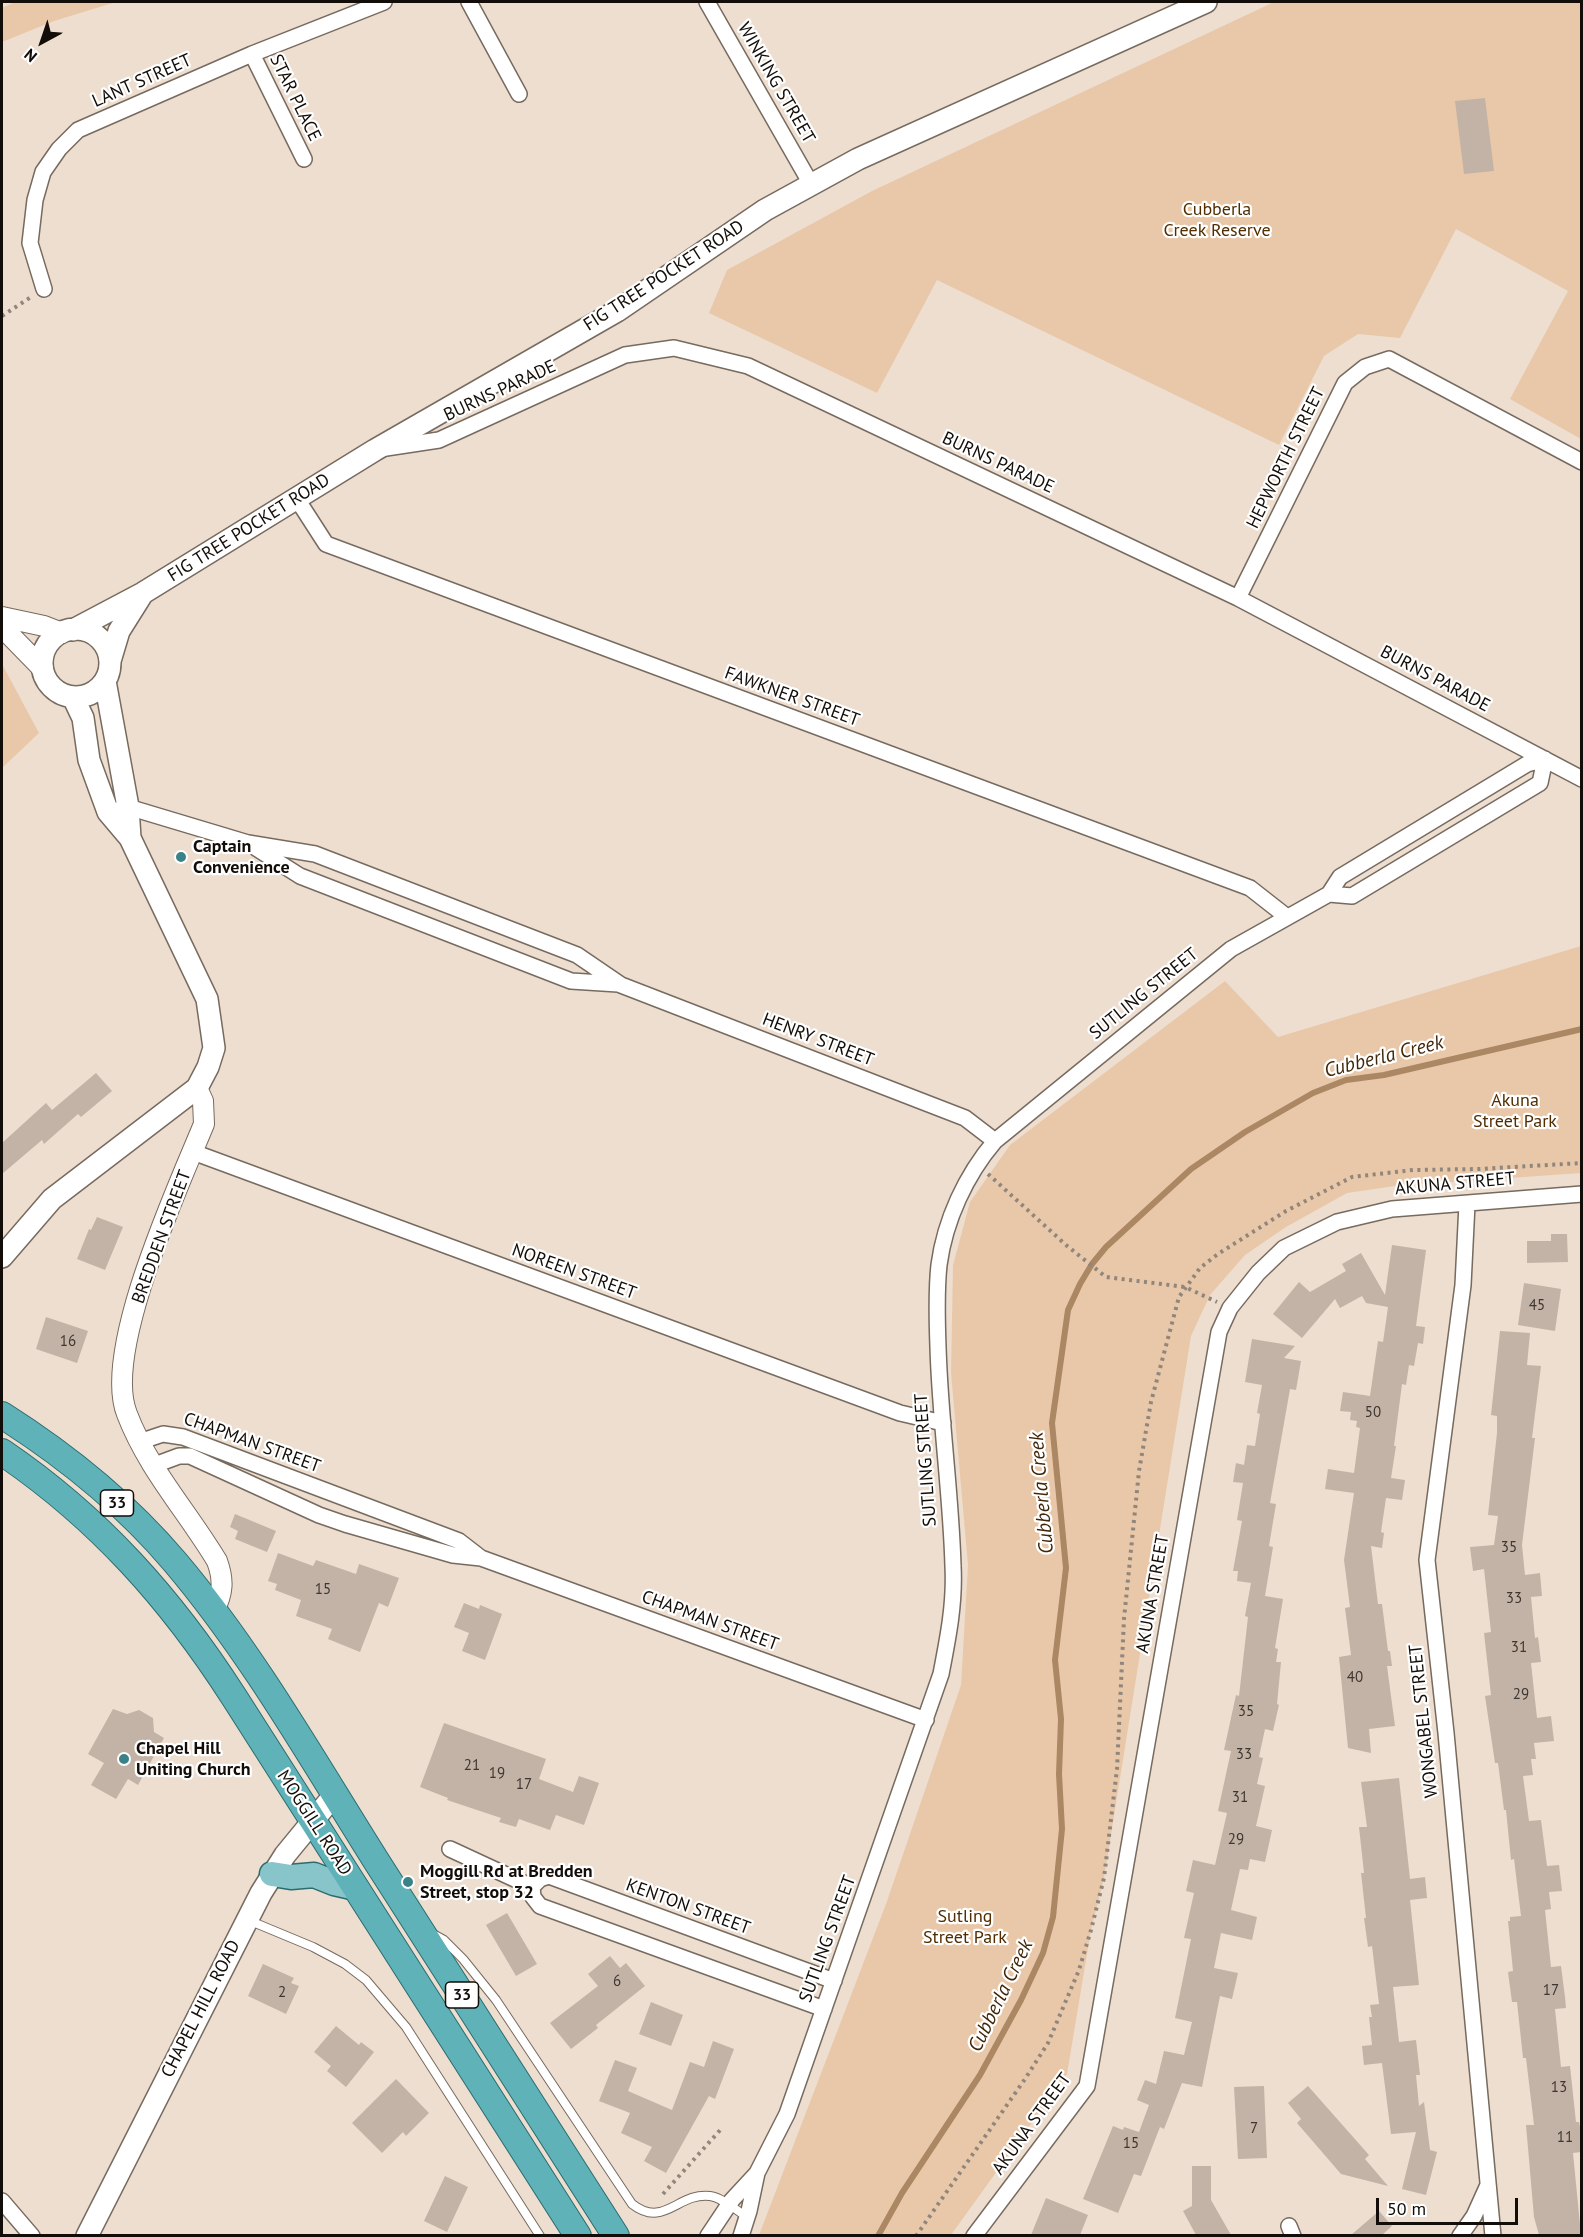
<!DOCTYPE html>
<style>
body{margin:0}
#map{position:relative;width:1583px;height:2237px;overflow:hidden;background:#edded0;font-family:"PT Sans",sans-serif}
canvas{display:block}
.frame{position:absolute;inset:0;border:3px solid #120d08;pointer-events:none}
.north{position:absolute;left:12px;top:12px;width:60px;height:60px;-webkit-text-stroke:4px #fff;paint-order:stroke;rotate:220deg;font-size:16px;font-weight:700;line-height:24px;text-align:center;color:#120d08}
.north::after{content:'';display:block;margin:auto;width:21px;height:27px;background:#120d08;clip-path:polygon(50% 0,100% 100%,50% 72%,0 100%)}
.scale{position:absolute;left:1376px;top:2198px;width:142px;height:27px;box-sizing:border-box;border:3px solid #120d08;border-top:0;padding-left:8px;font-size:18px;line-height:21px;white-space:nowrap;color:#120d08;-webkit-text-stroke:4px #fff;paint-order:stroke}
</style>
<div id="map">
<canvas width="1583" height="2237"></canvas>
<div class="frame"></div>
<div class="north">N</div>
<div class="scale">50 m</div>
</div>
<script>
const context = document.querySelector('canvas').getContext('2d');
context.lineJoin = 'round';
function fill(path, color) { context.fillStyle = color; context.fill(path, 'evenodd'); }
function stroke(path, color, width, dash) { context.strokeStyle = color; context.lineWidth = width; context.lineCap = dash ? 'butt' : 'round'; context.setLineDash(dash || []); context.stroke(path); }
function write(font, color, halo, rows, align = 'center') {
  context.font = font + ' "PT Sans",sans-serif'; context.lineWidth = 4.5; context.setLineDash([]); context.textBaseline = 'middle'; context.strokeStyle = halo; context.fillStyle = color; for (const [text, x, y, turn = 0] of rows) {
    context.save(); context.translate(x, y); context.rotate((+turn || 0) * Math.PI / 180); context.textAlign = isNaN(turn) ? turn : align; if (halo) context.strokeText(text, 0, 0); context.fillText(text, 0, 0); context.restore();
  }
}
fill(new Path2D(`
 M15,2H116L54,21L2,42V8Z
 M1274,2H1581V439L1510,399L1568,291L1456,229L1400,338L1358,334L1324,356L1279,445L937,280L877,393L709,313L727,270L872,191Z
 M2,664L39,733L2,768Z
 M1581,946V1173L1395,1186L1347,1193L1286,1227L1245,1255L1210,1295L1191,1336L1104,1878L1091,1930L1067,2074L951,2235H759L886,1904L961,1685L968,1565L951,1373L953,1265L970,1202L1010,1145L1225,981L1278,1037Z`), '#e9c8a9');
stroke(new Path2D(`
 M878,2236L902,2193L980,2075L1021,2000L1043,1953L1053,1917L1062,1829L1059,1774L1061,1719L1055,1660L1066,1568L1052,1423L1068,1310L1080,1284L1092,1264L1106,1247L1191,1169L1245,1132L1313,1093L1346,1080L1384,1075L1582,1029`), '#ab8764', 6);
fill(new Path2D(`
 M1485,98L1494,171L1464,174L1455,101Z
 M96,1073L112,1091L81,1117L78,1114L44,1144L42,1140L2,1174V1143L46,1103L52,1110Z
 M97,1217L123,1227L105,1270L77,1259L89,1229L91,1230Z
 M1551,1234H1567L1568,1262L1527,1263V1241H1551Z
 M1392,1245L1426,1250L1416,1326L1425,1327L1423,1344L1418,1343L1414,1366L1409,1365L1406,1385L1402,1384L1394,1446H1396L1391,1478L1405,1480L1402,1500L1386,1498L1381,1532L1384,1533L1382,1548L1371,1546L1378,1604H1382L1388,1651H1390L1392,1666H1387L1395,1726L1369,1729L1371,1753L1348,1748L1339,1657L1351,1655L1345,1608L1350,1607L1344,1560L1354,1493L1325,1489L1328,1469L1354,1473L1360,1428L1356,1427L1357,1421L1350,1420L1351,1412L1340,1411L1343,1392L1370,1396L1378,1341L1383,1342L1388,1307L1366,1303L1362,1296L1340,1308L1335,1299L1302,1338L1273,1314L1299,1282L1310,1292L1346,1271L1342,1264L1361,1253L1385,1295Z
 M1524,1283L1561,1289L1555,1331L1518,1325Z
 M46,1317L88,1331L77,1363L36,1349Z
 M1500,1331L1530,1333L1527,1365L1541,1366L1532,1438H1535L1522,1545L1525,1575L1540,1573L1542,1596L1531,1597L1535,1638L1538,1637L1541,1662L1531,1663L1537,1718L1551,1716L1554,1741L1534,1743L1536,1759H1531L1533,1775L1523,1776L1529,1821L1541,1820L1547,1866L1559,1865L1562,1891L1549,1892L1551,1909L1545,1910L1551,1967L1561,1966L1565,1997L1566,2008L1555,2009L1561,2067L1570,2066L1576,2122H1579L1580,2127H1581V2152L1573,2153L1581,2235H1539L1534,2217L1526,2125H1534L1526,2058H1523L1517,2002H1512L1508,1972L1513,1971L1508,1921H1510V1917L1521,1916L1514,1859L1511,1860L1506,1810H1504L1498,1763H1495L1485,1696L1491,1695L1484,1633L1491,1632L1484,1569L1473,1571L1470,1547L1494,1545L1498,1516L1488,1515L1497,1433V1416L1491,1415Z
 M1252,1339L1295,1346L1284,1358L1301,1361L1296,1390L1290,1389L1270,1503L1276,1504L1269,1546L1273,1547L1265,1596L1283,1599L1275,1648L1278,1649L1276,1662H1281L1277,1704L1279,1705L1273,1731L1265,1729L1259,1757L1263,1758L1257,1784L1265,1786L1256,1826L1272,1830L1265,1862L1250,1859L1248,1870L1240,1869L1231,1910L1257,1917L1252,1940L1221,1933L1214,1968L1238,1973L1232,1999L1220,1996L1202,2087L1182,2083L1164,2129L1160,2127L1141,2176L1134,2174L1118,2213L1083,2199L1113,2126L1123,2130L1124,2127L1139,2132L1149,2105L1137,2100L1145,2080L1156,2084L1164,2051L1184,2055L1192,2022L1175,2018L1191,1939L1184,1938L1194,1893L1186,1891L1193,1860L1215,1865L1227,1813L1218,1811L1231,1751L1224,1750L1236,1695L1239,1696L1248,1617L1245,1616L1251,1583L1237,1581L1238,1571H1233L1242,1521L1237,1520L1243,1483L1233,1482L1236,1463L1244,1465L1247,1445L1255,1446L1260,1414L1257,1413L1262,1385L1245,1382Z
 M235,1514L276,1531L267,1552L235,1539L238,1531L230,1527Z
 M278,1553L313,1566L316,1560L356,1574L359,1564L399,1578L388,1607L379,1603L360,1652L328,1639L332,1629L296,1616L301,1600L275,1590L277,1584L268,1581Z
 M464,1603L479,1609L480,1605L502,1614L485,1660L462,1651L469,1633L454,1627Z
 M113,1709L127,1714L139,1710L153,1718L154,1732L164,1738L138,1785L128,1779L116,1799L91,1785L104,1763L88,1754Z
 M444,1723L546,1759L539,1779L573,1792L579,1776L599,1783L584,1825L556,1815L550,1830L519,1819L516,1827L499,1822L501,1818L447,1800L448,1798L420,1787Z
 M1399,1778L1410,1879L1425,1877L1427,1898L1410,1900L1419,1985L1393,1987L1399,2042L1416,2040L1420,2075H1416L1419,2106L1424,2102L1430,2150L1437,2152L1426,2195L1402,2189L1416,2132L1391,2134L1382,2063L1364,2065L1362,2046L1372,2045L1369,2017H1372L1370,2005L1379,2004L1372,1946L1368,1947L1364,1918H1366L1361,1873H1364L1359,1827H1367L1361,1782Z
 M507,1913L537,1964L516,1976L486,1925Z
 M610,1956L620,1968L626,1963L645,1986L596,2025L598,2028L571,2049L550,2023L598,1986L588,1974Z
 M263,1964L294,1978L291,1983L299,1986L286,2014L248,1996Z
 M651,2002L683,2015L671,2046L639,2034Z
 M336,2026L359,2045L361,2042L374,2052L346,2087L327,2071L331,2066L314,2052Z
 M713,2041L734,2049L715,2099L709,2096L666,2173L644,2161L652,2147L621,2133L630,2113L599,2101L615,2060L637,2068L628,2091L672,2110L690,2062L704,2067Z
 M396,2079L429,2113L406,2136L403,2132L382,2153L352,2123Z
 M1264,2086L1267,2158L1238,2159L1234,2087Z
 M1308,2086L1369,2155L1365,2159L1388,2186L1341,2174L1297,2123L1301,2119L1288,2103Z
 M1192,2166H1211V2200L1231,2235H1196L1183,2211L1192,2206Z
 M445,2176L468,2187L447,2232L424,2221Z
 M1046,2198L1088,2215L1080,2235H1031Z
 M1379,2211L1392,2226L1382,2235H1351Z`), '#c2b3a6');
const service = new Path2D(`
 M248,1920L313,1947L345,1964L366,1980L406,2027L540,2236
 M433,1934L444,1940L463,1959L496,2000L632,2204C664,2229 678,2192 710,2196C723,2198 736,2210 747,2217`);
const minor = new Path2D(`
 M469,2L519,94
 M707,2L811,184
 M252,54L304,159
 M44,289L30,243L35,200L43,172L59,149L78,130L252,54L384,2
 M386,448L439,440L625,355L674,348L748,366L1238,598L1582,779
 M297,499L326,544L1250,888L1287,917
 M1238,598L1345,383L1365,367L1389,359L1582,462
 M120,809L128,807L248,843L315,854L577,955L621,985L965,1118L995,1141
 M256,848L300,876L571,981L618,984
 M193,1152L900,1413L943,1423
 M1467,1204L1463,1285L1427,1560L1446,1733L1493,2236
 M139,1442L163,1434L183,1437L459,1541L481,1558
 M152,1466L179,1456H190L319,1515L345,1524L453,1555L481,1558L926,1720
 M450,1849L532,1887
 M824,2009L540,1906L533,1897L532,1887L540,1879L549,1876L834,1981
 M2,2201L32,2236
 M1289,2226L1293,2236
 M708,2236L732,2200L757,2173L787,2114L941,1674C948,1638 955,1603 953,1566C951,1493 940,1420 938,1347C937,1320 936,1292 939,1265C945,1220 966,1175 995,1141L1231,949L1329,894L1340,877L1527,764L1545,759L1540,783L1352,896L1329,894
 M741,2236L749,2211L757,2173
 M974,2236L1087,2086L1219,1332L1230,1308L1258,1273L1284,1248L1337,1222L1392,1209L1582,1194
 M1460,2236L1474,2216L1488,2185`);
const tertiary = new Path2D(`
 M2,617L44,626L62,633
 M2,627L43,669
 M197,1088L203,1101L204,1124C178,1187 102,1352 127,1414C148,1469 187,1511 217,1561C224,1580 223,1593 214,1611`);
const secondary = new Path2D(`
 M42 663a34 34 0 1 1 68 0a34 34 0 1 1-68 0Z
 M73,630L143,593L375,450L617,311L765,210L858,159L1206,2
 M110,661L119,631L141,596
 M105,681L128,807L130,838
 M2,1257L52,1199L197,1088L208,1067L214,1048L207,999L130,838L108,812L89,760L83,718L73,697
 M87,2236L261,1893L285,1855L335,1794`);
const primary = new Path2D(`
 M272,1874L291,1877L314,1875L334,1883L356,1888`);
const trunk = new Path2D(`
 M2,1415C65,1455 126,1504 175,1562C252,1653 312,1759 375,1859C455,1985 536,2110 616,2236
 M2,1452C99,1518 171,1599 234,1697L578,2236`);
stroke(service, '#776a5e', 10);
stroke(minor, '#776a5e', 18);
stroke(tertiary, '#776a5e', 22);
stroke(secondary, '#776a5e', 24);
stroke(primary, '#2a6c6f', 27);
stroke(trunk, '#2a6c6f', 28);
stroke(new Path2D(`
 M2,316L31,297
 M988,1174L1066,1245L1106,1277L1185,1287L1217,1302
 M663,2194L722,2128
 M916,2236L1025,2079L1048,2043L1079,1970L1091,1930L1104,1878L1117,1769L1124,1619L1139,1471L1151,1402L1179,1297L1200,1268L1218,1254L1286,1211L1352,1177L1413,1170L1479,1169L1582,1163`), '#91867c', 4, [3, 4.5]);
stroke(service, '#fff', 8);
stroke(minor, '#fff', 15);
stroke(tertiary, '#fff', 20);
stroke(secondary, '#fff', 21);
stroke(primary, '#87c5ca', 24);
stroke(trunk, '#5fb2b8', 26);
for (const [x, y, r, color] of [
 [181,857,6,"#3a8288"],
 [124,1759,6,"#3a8288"],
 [408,1882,6,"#3a8288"]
]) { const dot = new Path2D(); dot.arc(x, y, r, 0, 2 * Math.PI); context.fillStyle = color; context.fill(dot); stroke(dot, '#fff', 2); }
write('15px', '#3e3630', null, [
 ["45",1537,1306],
 ["16",68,1342],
 ["50",1373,1413],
 ["35",1509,1548],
 ["15",323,1590],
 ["33",1514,1599],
 ["31",1519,1648],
 ["40",1355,1678],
 ["29",1521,1695],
 ["35",1246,1712],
 ["33",1244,1755],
 ["21",472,1766],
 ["19",497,1774],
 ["17",524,1785],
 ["31",1240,1798],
 ["29",1236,1840],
 ["6",617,1982],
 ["17",1551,1991],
 ["2",282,1993],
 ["13",1559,2088],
 ["7",1254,2129],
 ["11",1565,2138],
 ["15",1131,2144]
]);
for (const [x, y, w] of [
 [117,1503,33],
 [462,1995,33]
]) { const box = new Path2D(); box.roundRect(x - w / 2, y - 13, w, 26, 4.5); context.fillStyle = '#fff'; context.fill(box); stroke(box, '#120d08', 1.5); }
write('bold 16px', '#120d08', null, [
 ["33",117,1503],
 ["33",462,1995]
]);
write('18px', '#120d08', '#fff', [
 ["LANT STREET",142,81,-24],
 ["WINKING STREET",776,83,60],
 ["STAR PLACE",295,98,64],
 ["FIG TREE POCKET ROAD",664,276,-33],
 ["BURNS PARADE",500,391,-25],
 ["HEPWORTH STREET",1286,458,-64],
 ["BURNS PARADE",998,463,25],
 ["FIG TREE POCKET ROAD",249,528,-32],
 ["BURNS PARADE",1435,679,28],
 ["FAWKNER STREET",792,697,20],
 ["SUTLING STREET",1144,994,-39],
 ["HENRY STREET",818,1040,21],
 ["AKUNA STREET",1455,1184,-5],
 ["BREDDEN STREET",162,1237,-70],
 ["NOREEN STREET",574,1272,20],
 ["CHAPMAN STREET",252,1443,20],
 ["SUTLING STREET",926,1460,-94],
 ["AKUNA STREET",1153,1594,-80],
 ["CHAPMAN STREET",710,1621,20],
 ["WONGABEL STREET",1424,1721,-96],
 ["MOGGILL ROAD",314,1823,57],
 ["KENTON STREET",688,1907,20],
 ["SUTLING STREET",828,1939,-70],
 ["CHAPEL HILL ROAD",201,2009,-63],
 ["AKUNA STREET",1032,2124,-54]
]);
write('18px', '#512d00', '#fff', [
 ["Cubberla",1217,210],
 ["Creek Reserve",1217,231],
 ["Akuna",1515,1101],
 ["Street Park",1515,1122],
 ["Sutling",965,1917],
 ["Street Park",965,1938]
]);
write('bold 18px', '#120d08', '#fff', [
 ["Captain",193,847],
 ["Convenience",193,868],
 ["Chapel Hill",136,1749],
 ["Uniting Church",136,1770],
 ["Moggill Rd at Bredden",420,1872],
 ["Street, stop 32",420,1893]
], 'left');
write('italic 20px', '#412709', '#fff', [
 ["Cubberla Creek",1384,1057,-14],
 ["Cubberla Creek",1042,1493,-95],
 ["Cubberla Creek",1001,1996,-64]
]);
</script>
